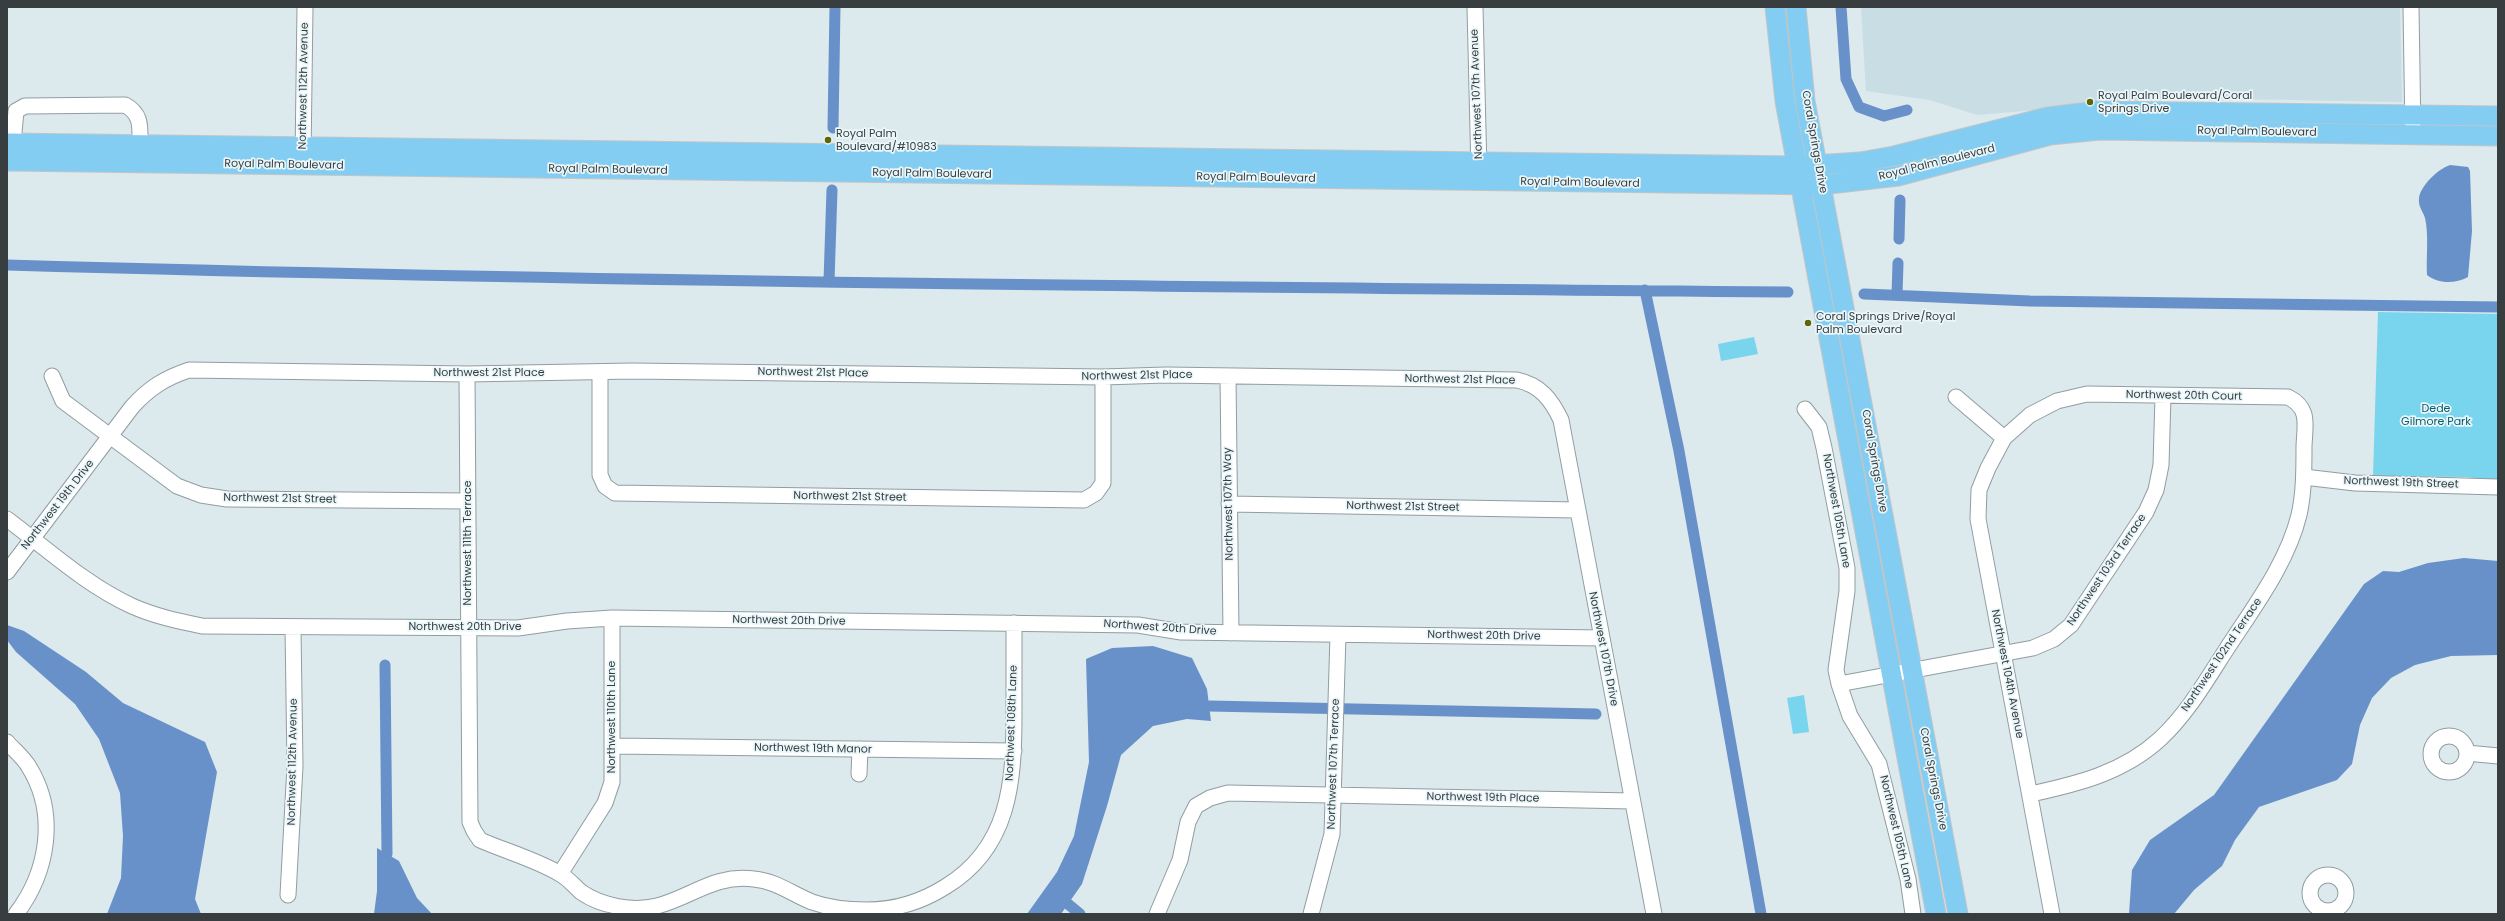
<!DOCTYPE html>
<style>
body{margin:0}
#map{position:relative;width:2505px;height:921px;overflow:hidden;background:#dce9ed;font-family:Poppins,sans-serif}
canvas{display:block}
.frame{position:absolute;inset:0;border:8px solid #383d3f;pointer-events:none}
</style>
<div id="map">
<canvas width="2505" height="921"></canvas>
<div class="frame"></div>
</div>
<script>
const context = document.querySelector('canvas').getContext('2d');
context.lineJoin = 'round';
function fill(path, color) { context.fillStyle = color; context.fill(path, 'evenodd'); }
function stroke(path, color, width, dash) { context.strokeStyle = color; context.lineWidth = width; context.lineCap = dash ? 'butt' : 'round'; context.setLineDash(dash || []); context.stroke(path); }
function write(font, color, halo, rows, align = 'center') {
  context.font = font + ' Poppins,sans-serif'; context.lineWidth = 3.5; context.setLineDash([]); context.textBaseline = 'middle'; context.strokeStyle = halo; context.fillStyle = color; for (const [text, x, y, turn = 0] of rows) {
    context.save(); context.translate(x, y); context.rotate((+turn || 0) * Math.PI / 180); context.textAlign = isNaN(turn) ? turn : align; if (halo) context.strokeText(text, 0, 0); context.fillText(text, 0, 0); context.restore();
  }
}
fill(new Path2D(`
 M1861,7H2400L2402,102L2177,98L1977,115L1930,100L1866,91Z`), '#c8dee4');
fill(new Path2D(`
 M2378,312L2498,314V481L2467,477L2373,476Z
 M1754,337L1758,354L1721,361L1718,344Z
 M1804,695L1809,732L1793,734L1787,698Z`), '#79d5ed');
fill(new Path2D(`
 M2450,165L2468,167L2470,171L2472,231L2468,277C2455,284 2438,284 2427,275C2426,259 2429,234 2425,218C2423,211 2418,207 2419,198C2421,185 2438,169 2450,165Z
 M2464,558L2498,561V655L2451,656L2415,665L2391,678L2372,698L2360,725L2352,764L2337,780L2259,807L2235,840L2222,866L2194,890L2174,914H2129L2132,870L2150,840L2214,795L2364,584L2383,571L2399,572L2428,563Z
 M7,625L24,631L86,672L123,703L205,742L217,772L195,899L201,914H107L121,878L123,836L120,793L99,739L75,704L16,652L7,640Z
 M1153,646L1192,658L1207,689L1211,721L1187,719L1153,726L1121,755L1107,806L1082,884L1061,914H1027L1057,872L1074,836L1089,762L1086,659L1112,648Z
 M377,848L399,861L417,898L432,914H374L377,891Z`), '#6891ca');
stroke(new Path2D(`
 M1841,7L1846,79L1859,107L1884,116L1907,110
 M833,128L835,7
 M1899,239L1900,200
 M7,265C600,282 1194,287 1788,292
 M829,281L832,190
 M1645,290L1679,451L1761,914
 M1864,294L2030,301L2498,307
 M1897,295L1898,263
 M385,665L387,854
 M1209,706L1596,714
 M1068,904L1080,914`), '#6891ca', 11);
const minor = new Path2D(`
 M1475,7L1479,172
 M2411,7L2413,135
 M13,143L16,111L25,106L125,105C142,114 140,127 140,145
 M303,158L305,7
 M600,373V475L605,486L615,493L1084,500L1096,493L1103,483V377
 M467,374L470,822L474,831L480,840C505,851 537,860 560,874C568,878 574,886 581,892C601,906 633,912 657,906C692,897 714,874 754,879C776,881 792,894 812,902C829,908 849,910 867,910C895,910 921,902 945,887C1010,848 1014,782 1014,714C1014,684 1014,654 1014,623
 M52,376L63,401L177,486L201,495L227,499L468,501
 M1228,376L1231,633
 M1956,397L2004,438
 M1805,409L1819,427L1824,448L1847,568V591L1836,670L1839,684L1850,716L1879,764L1908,879L1913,914
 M2304,477L2355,483L2498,487
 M1229,504L1577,510
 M7,519C46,548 86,585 132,606C154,616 178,621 202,626L518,628L567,621L612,618L1138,625L1181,632L1601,638
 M7,572L132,407C149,388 165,378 189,370L467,374L632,371L1103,377L1166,375L1517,380C1540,385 1551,399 1561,420L1654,914
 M1839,684L2033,648L2054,639L2071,625L2146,512L2156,490L2161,465L2163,396
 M2431 754a18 18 0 1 1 36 0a18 18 0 1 1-36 0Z
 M7,742C14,750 24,758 29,767C58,814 48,872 16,914
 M613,746L1014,751
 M2467,753L2498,756
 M859,774L860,749
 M2031,794C2077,784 2123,773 2160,739C2187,714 2206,681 2226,650C2253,608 2287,564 2299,515C2304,493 2304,469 2304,446C2305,424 2310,408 2288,397L2087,394L2057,401L2030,415L2004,438L1988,468L1979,490L1978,519L2052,914
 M560,874L605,803L612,782V618
 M2310 893a18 18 0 1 1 36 0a18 18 0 1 1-36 0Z
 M288,895L295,766L293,628
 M1157,914L1180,860L1188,822L1196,806L1210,798L1228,793L1632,801
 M1311,914L1332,834L1338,635`);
const major = new Path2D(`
 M1775,7L1785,101L1936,914
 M1796,7L1805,101L1958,914
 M7,143L1797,166L1860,162L1894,156L2048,117L2098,111L2498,116
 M7,161L1821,185L1898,176L2050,135L2100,130L2498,136`);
stroke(minor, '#919da1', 17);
stroke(major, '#c3c5c5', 21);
stroke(minor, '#fff', 15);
stroke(major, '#84cdf2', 19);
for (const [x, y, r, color] of [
 [2090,102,4,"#5d6709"],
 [828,140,4,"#5d6709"],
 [1808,323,4,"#5d6709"]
]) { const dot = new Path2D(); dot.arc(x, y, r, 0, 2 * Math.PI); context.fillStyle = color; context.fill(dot); stroke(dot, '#e9f7fa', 1.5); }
write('11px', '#383d3f', '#e9f7fa', [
 ["Northwest 112th Avenue",304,86,-89],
 ["Northwest 107th Avenue",1477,94,-92],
 ["Royal Palm Boulevard",2257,132,1],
 ["Coral Springs Drive",1814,142,80],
 ["Royal Palm Boulevard",1937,163,-14],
 ["Royal Palm Boulevard",284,165,1],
 ["Royal Palm Boulevard",608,170,1],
 ["Royal Palm Boulevard",932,174,1],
 ["Royal Palm Boulevard",1256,178,1],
 ["Royal Palm Boulevard",1580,183,1],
 ["Northwest 21st Place",489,373],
 ["Northwest 21st Place",813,373,1],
 ["Northwest 21st Place",1137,376,-1],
 ["Northwest 21st Place",1460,380,1],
 ["Northwest 20th Court",2184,396,1],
 ["Coral Springs Drive",1874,461,80],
 ["Northwest 19th Street",2401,483,2],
 ["Northwest 21st Street",850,497,1],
 ["Northwest 21st Street",280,499,1],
 ["Northwest 107th Way",1229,504,-91],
 ["Northwest 19th Drive",58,505,-52],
 ["Northwest 21st Street",1403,507,1],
 ["Northwest 105th Lane",1836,511,80],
 ["Northwest 111th Terrace",468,543,-90],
 ["Northwest 103rd Terrace",2107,570,-56],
 ["Northwest 20th Drive",789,621,1],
 ["Northwest 20th Drive",465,627],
 ["Northwest 20th Drive",1160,628,4],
 ["Northwest 20th Drive",1484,636,1],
 ["Northwest 107th Drive",1603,649,79],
 ["Northwest 102nd Terrace",2222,655,-56],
 ["Northwest 104th Avenue",2007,674,79],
 ["Northwest 110th Lane",612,717,-90],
 ["Northwest 108th Lane",1012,723,-88],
 ["Northwest 19th Manor",813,749,1],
 ["Northwest 112th Avenue",293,762,-89],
 ["Northwest 107th Terrace",1334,764,-88],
 ["Coral Springs Drive",1933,779,79],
 ["Northwest 19th Place",1483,798,1],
 ["Northwest 105th Lane",1896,832,77]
]);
write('11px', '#383d3f', '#e9f7fa', [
 ["Royal Palm Boulevard/Coral",2098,96],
 ["Springs Drive",2098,109],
 ["Royal Palm",836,134],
 ["Boulevard/#10983",836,147],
 ["Coral Springs Drive/Royal",1816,317],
 ["Palm Boulevard",1816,330]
], 'left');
write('11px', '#085c6e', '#e9f7fa', [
 ["Dede",2436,409],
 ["Gilmore Park",2436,422]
]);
</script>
